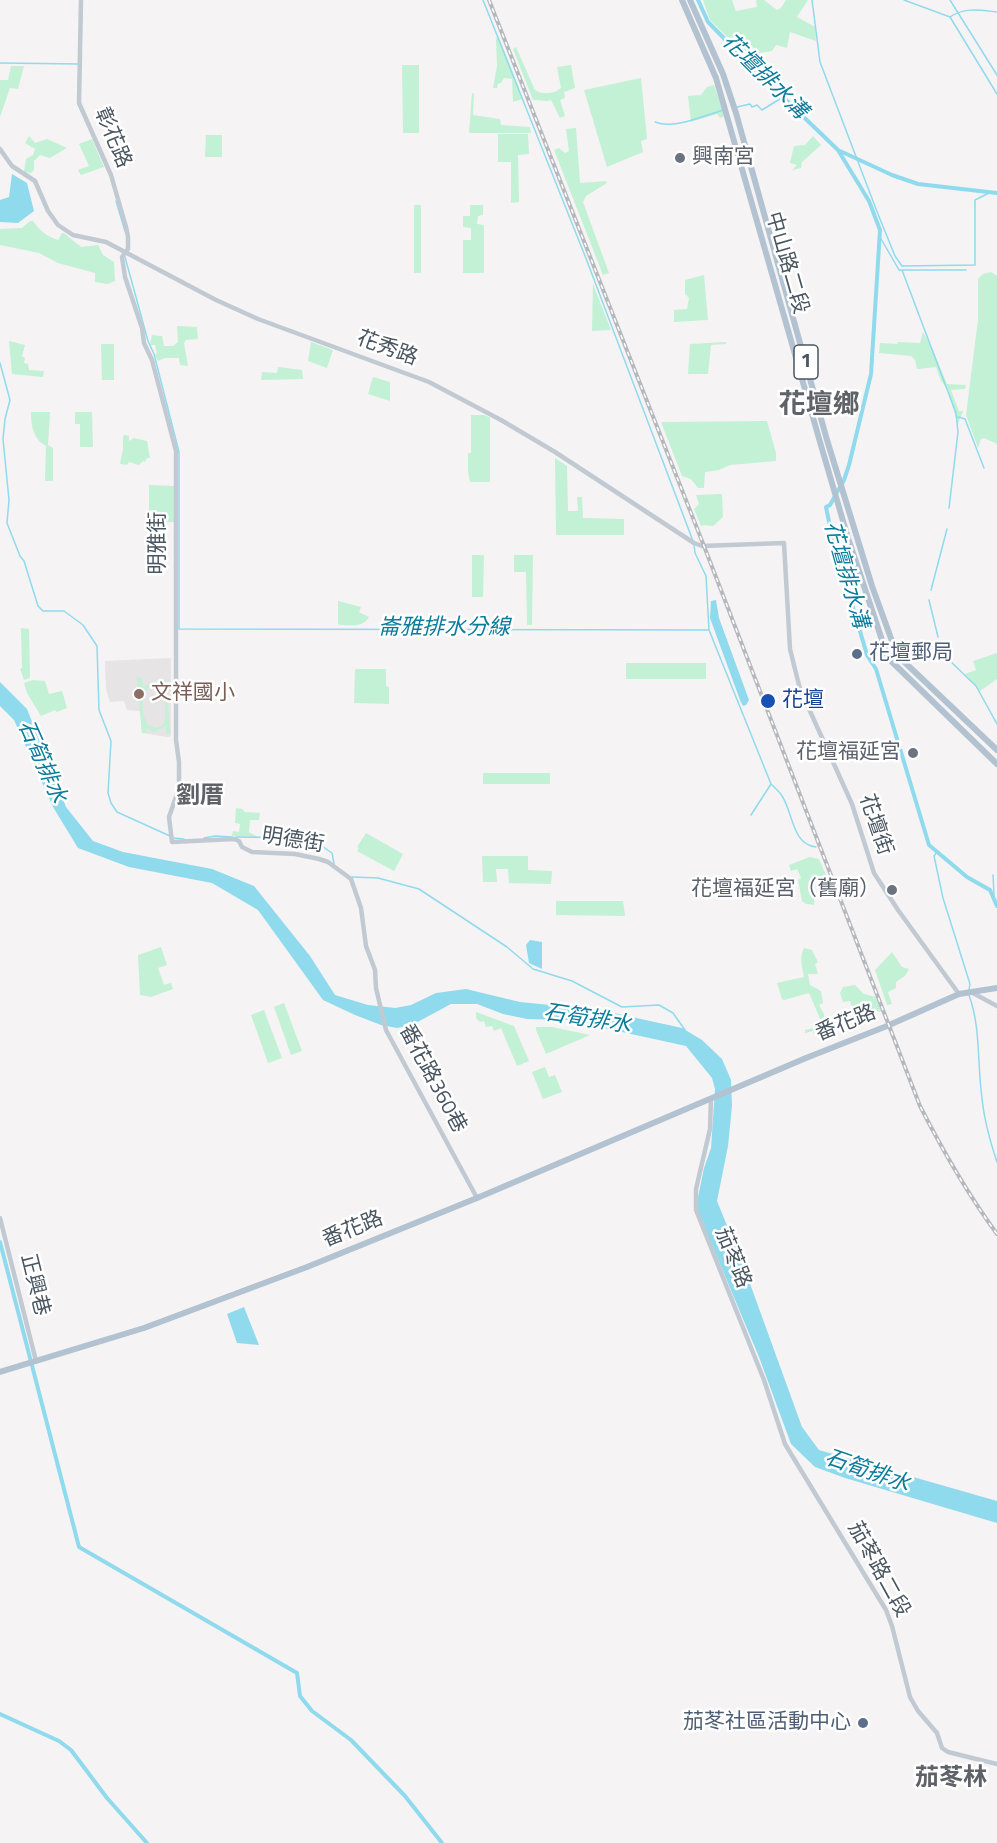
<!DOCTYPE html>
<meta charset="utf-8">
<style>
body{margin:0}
canvas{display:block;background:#f5f3f3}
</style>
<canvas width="997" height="1843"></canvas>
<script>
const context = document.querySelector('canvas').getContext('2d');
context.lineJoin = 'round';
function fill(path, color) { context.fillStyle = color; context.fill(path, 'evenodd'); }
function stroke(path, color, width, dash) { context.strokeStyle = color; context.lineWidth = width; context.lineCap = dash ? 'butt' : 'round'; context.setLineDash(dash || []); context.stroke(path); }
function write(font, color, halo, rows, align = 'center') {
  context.font = font + ' "Titillium Web","Noto Sans TC",sans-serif'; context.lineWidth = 5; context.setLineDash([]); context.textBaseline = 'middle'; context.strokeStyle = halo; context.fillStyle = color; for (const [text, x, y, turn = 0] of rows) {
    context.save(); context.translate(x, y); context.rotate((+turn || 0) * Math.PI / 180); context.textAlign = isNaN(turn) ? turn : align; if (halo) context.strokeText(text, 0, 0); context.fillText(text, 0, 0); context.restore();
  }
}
fill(new Path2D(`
 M171,658V736L168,737L142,733L140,711L127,710L124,701L110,702L106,689L105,661Z`), '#e6e4e5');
fill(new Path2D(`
 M703,0H732L736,11L757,7L756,0H764L777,10L781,8L786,0H808L797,17L815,27L816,41L790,32L787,48L776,45L772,51L745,55L710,20Z
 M498,35L523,99L513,102L512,79L504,78L501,83L498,84L497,88H493L497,66L496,39Z
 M516,47L535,90C543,95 554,94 561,88L557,67L571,65L575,88L564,92L565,98L560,100L565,116L560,118L551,100L547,101L533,100L513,49Z
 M402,65H419V133H403Z
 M11,66H24L18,89L10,88L0,117V80H8Z
 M641,78L647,139L641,141L643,152L607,167L584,90Z
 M714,85L725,116L720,118L717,114L691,122L688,96L701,95L707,87Z
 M472,93L474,94L473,115L500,119L501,125L530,127L531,133H469Z
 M576,128L580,183L606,181L607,183L586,196L583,202L609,273L603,275L554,150L559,148L565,153L569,151L566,129Z
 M498,134H528L529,154L518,155L519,202L511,203V162H498Z
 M206,135H222V157H205Z
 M29,136L35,143L47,139L67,148L50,158L40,155L34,161V170L31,173L24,172L26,159L33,155L35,149L25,143Z
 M813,136L821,145L802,162L801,168L792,170L797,165L790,163L794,146L805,145Z
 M92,139L104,167L81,175L78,170L89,166L79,144Z
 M414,205H421V273H414Z
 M470,205H483V215L478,216L477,224L484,225V273H463V240H471V228L463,227V216H470Z
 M30,221H33C40,231 46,236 58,240L62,233H64L81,247L98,245L103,255L114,262L115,281L108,284L95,282V273L58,263L39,253L0,245V229L22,228Z
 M991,272L997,276V444L984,438L981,439L978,448L966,415L978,320V279L983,274Z
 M704,275L708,320L674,322V310L687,309L689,298L685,294V280Z
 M593,284L611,330L592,331Z
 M177,326L197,327L198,339L186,340L184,343L188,366L180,365L179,358H165L158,361L155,355L157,353L155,345H150L152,335L162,336L164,346H173L178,342Z
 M923,332L933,350L947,384L966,385L965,389L951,390L959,411H963L958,424L947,389L941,381L936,367L917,369L915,360L911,356L879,353L880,343L897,344L898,342L920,343Z
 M9,341L25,345L22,356L25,358L24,363L28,364L29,370L44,371L43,377L12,374Z
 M311,342L333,350L327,368L308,361Z
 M726,342V344L711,345L708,374H688L690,344Z
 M101,344H114V380H102Z
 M278,367L302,370L303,379L261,380L262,372L277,373Z
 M373,377L390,382V401L368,394Z
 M31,412H50L48,445L53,448V481H45L46,446C33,439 31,425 31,412Z
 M75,412H92L93,447H80V424H75Z
 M471,415H485L490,418V482H470L468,471V453H471Z
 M767,421L776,453V461L730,465L719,470L705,472L704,488H698L691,479L682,476L661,422Z
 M125,435L129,436V441L134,438L147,441L150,458H147L145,462L143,461L139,465L129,462L127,465L120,464L123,449V436Z
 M555,458L567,466L568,511H578L577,497H582L583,518L624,519V535H556Z
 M149,485L175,486V522H165V555L149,554Z
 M722,494L723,517L713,526L704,525L701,526L694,509L699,504L696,495Z
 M472,555H484L483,597H472Z
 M514,555H533L532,625H527L526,572H514Z
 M338,601L361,607L359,612L369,617C363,628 351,625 340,625L338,624Z
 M21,628L29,629L30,678L24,680L20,669L22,668Z
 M997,653V679L980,691L965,674L976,670L973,661Z
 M626,663H706V679H626Z
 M355,669H386V686L389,687V704L354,703Z
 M141,677L143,687L152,682L161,686L162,680H166L170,734H166V726L154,732L146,728V733H142L137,678ZM150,687H157C164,693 168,714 164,722C162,727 160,727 156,728L149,726C141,716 139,694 150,687Z
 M33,680L45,681L49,694L62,691L67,708L57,712L55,710L41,716L27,693L24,683Z
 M483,773H550V784H483Z
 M236,808L242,809L245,812L260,813L259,820H250L249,832L258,837L232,836L233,831L239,832L240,824L235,823Z
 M366,833L403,854L394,871L357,851L359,848L357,847Z
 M482,856H528V870L552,871L551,884L509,883L508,869H496L497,882H483Z
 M810,857L819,859L826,875L816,878L814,905L806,904L802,901L798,880L801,878L797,869L791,871L789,865Z
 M556,901H623L625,916L556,915Z
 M161,947L167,965L158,968L164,985L171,983L173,989L151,997L140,995L138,955Z
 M804,948L812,950L818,962L815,964L818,974H808L810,985L821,991L823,1003L819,1005L824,1014V1022L818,1026L817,1034H814L813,1031L805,1033V1030L813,1028V1023L821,1021L809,993L784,1000L782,999L777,983L804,977C802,968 799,956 804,948Z
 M892,952L902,967L909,969L905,976L896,982V988L888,992L892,1004L887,1005L875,970Z
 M855,985L864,994L876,997L882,1012L870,1010L865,1005L857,1008L852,1007L850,1001L843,1002L840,993L843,987Z
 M284,1003L302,1051L291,1055L274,1007Z
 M264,1010L282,1058L268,1063L251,1015Z
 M476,1012L514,1026L529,1061L517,1066L501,1028L494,1031L492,1026L486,1027L484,1021L480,1022L476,1018Z
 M536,1027H552L590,1035L546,1054L536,1030Z
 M545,1067L549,1077L555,1075L562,1092L543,1099L532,1072Z`), '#c3f1d5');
fill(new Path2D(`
 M12,174L27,183L34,211L18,223L0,222V200L9,197Z
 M716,600L719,618L749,700L746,705L743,706L740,700L710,618L711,601Z
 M0,682L27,709L66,807L93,841L123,852L212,869L254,886L310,956L335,995L368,1005L395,1008L411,1005L436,993L466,989L520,1002L600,1010L682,1028L702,1040L722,1059L731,1080L732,1106L728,1146L717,1201L744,1267L802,1427L819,1450L997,1501V1523L845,1478L815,1467L791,1444L759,1357L696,1207L704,1168L711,1148L715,1089L712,1078L686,1046L567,1020L527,1019L503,1014L477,1004H451L412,1025L397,1028L381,1025L355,1015L323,1000L258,910L212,883L129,867L78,848L53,807L14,720L0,706Z
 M530,940L542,942V969L529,963L526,945Z
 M244,1307L259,1345L237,1343L227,1314Z`), '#90daee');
stroke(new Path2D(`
 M483,0L587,261L693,541
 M812,0L820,62L876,209L895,256L902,266L975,265V200L991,192
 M904,0L950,17L997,94
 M950,0L997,75
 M950,17C965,7 979,10 997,12
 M0,63L79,64
 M737,107L750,104L752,107L757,105L762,110L783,97
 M655,122C675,130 704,115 724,110
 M116,201L125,231
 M880,237L899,270H902L956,413L958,432L949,508
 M125,257L148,341L154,354L179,452V629L709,630
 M903,270H966
 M0,363L10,400L5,419L3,439L9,500L7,523L20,556L24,561L38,606L43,611H64L83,625L97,646L99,710L111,741L108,793L111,803L117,812L170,836
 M958,417L965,419L984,468
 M694,545L695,553L706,576L709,630L771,784L751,815
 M931,590L947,529
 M929,600L938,637
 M941,643L948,659L976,686L997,724
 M772,785C776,789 780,792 782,796C793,812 792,845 816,847
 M236,837L310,838L332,853L334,864
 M174,838L184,839
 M204,838L215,836L232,837
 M937,852L934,856L943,898L970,984L969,990
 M993,875L994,895
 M352,877L378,878L419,889L507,947L533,969L572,981L622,1007L659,1005L673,1013L685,1030
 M969,995C981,1028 977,1063 982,1098C984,1120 990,1141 997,1162`), '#90daee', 1.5);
stroke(new Path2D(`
 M698,0L708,22L761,76L838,150L869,201L880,230L871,374L849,465L844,480L830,505L826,507L832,536L867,655L876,669L929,845L967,877L990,890L997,906
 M840,151L892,175L918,184L997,193
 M0,1242L79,1547L297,1673L300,1696L312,1711L351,1740L405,1796L442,1843
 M0,1714L59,1741L71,1750L107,1798L147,1843`), '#90daee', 4);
stroke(new Path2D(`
 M81,0L79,103L111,175L126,227L128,237V249L122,257L125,277L142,328L144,343L152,360L176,451V740L179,762V788L169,817L172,842L234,839L239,841L242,847L252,852L295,854L319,859L328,862L351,879L361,908L366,946L375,970L376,988L386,1030L477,1198
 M0,149L12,166L35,181L48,211L58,225L73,235L106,242L216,300L258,319L429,382L501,420L555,452L694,543L702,546L784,543L790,649L800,689L852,804L874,873L898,910L959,994
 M971,992L997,1006
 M711,1098L710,1129L696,1189V1210L764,1380L785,1444L886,1610L892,1626L910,1697L918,1711L937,1733L942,1748L948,1752L997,1764
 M0,1218L36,1361`), '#c1cad2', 4.5);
stroke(new Path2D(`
 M682,0L716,78L820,442L848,538L888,658L997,764
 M690,0L723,74L736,113L827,440L872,586L897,655L997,750
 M0,1372L144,1328L307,1267L477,1198L806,1058L887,1026L959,994L997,988`), '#b3c2d1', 6);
const rail = new Path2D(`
 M489,0L704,546L920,1106C943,1151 967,1193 997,1234`);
stroke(rail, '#b5b8bd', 4);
stroke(rail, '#fff', 1.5, [4.5]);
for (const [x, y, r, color] of [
 [680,158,6,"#6b7280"],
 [857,654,6,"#5c6f8a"],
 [139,694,6,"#8d6e63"],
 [768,701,8,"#1a4fb4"],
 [913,753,6,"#6b7280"],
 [892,890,6,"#6b7280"],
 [863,1723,6,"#5c6f8a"]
]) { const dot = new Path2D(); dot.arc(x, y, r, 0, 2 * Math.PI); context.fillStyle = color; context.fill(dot); stroke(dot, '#fff', 2); }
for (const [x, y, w] of [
 [806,362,24]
]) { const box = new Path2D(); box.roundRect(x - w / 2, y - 17, w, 34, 4.5); context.fillStyle = '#fff'; context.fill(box); stroke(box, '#4a5661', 1.5); }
write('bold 20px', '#4a5661', null, [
 ["1",806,362]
]);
write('21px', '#4a5661', '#fff', [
 ["彰花路",112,138,67],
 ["中山路二段",786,263,74],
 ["花秀路",387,349,20],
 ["明雅街",159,543,-90],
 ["花壇街",875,825,71],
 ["明德街",293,841,9],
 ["番花路",846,1024,-22],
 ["番花路360巷",432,1079,62],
 ["番花路",353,1230,-22],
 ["茄苳路",732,1258,68],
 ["正興巷",34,1285,76],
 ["茄苳路二段",878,1570,61]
]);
write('21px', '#5b616d', '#fff', [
 ["興南宮",692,158,"left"],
 ["花壇福延宮",901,753],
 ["花壇福延宮（舊廟）",880,890]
], 'right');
write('21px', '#4e5e75', '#fff', [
 ["花壇郵局",869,654],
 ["茄苳社區活動中心",851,1723,"right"]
], 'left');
write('21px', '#785e54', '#fff', [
 ["文祥國小",151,694]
], 'left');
write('21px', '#164399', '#fff', [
 ["花壇",782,701]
], 'left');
write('italic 22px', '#0c7c9b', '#fff', [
 ["花壇排水溝",764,77,45],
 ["花壇排水溝",845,575,74],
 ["崙雅排水分線",444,629],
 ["石筍排水",41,762,66],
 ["石筍排水",587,1020,9],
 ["石筍排水",867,1472,19]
]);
write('bold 24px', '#5f6368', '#fff', [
 ["劉厝",200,797],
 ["茄苳林",951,1779]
]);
write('bold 27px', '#5f6368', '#fff', [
 ["花壇鄉",819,406]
]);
</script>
